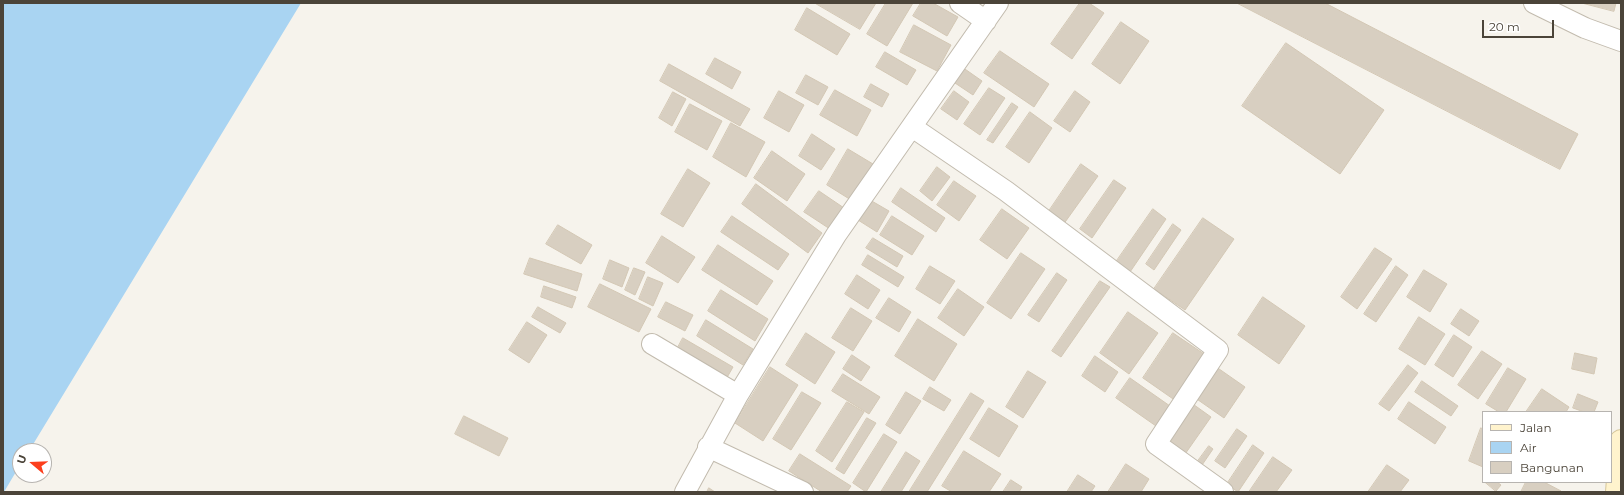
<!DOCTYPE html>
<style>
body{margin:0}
#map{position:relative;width:1624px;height:495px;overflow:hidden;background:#f6f3ec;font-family:Montserrat,sans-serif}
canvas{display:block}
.frame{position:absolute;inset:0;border:4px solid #4b4439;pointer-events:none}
.legend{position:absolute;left:1482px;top:411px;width:130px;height:72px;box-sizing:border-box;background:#fff;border:1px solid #b7b4b0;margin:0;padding:5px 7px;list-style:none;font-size:12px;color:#4b4439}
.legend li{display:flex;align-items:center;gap:8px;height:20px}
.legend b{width:20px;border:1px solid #b7b4b0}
.north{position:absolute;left:12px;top:443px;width:40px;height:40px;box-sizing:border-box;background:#fff;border:1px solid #b7b4b0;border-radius:50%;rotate:289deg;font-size:11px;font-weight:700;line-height:16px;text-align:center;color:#4b4439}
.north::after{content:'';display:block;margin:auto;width:14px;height:18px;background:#fc3f1d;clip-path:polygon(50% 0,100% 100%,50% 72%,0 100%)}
.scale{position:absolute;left:1482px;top:20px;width:72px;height:18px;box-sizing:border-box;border:2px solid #4b4439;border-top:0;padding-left:5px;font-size:12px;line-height:14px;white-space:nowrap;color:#4b4439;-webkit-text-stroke:3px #fff;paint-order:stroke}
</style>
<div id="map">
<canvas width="1624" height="495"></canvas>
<div class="frame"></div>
<ul class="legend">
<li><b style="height:5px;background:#fff3cd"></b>Jalan</li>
<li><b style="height:11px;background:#a9d4f2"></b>Air</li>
<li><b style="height:11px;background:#d8cfc1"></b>Bangunan</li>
</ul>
<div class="north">U</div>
<div class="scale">20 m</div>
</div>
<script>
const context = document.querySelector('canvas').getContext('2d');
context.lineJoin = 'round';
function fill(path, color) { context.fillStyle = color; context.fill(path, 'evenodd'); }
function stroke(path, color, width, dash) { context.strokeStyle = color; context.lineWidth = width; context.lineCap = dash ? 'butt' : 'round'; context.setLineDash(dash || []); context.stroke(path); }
fill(new Path2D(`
 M3,3H301L29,451H20V465L4,492Z`), '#a9d4f2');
const building = new Path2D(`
 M815,3H876L860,29Z
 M886,3H913L887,46L867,34Z
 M921,3H933L958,17L947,36L913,16Z
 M1080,3H1089L1104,13L1072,59L1051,44Z
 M1237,3H1325L1578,134L1560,169Z
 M1582,3H1616L1614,11Z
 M807,8L850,34L837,55L795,30Z
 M1121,22L1149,41L1120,84L1092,64Z
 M914,25L951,45L937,71L900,52Z
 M1286,43L1384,110L1340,174L1242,106Z
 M1000,51L1049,84L1034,107L984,73Z
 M885,52L916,70L907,85L876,67Z
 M715,58L741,72L732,89L706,74Z
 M669,64L750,109L740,126L660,81Z
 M962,67L982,81L973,95L952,81Z
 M806,75L828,87L818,105L796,93Z
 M871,84L889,94L882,107L864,97Z
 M989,88L1005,98L980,135L964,124Z
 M835,90L871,110L857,136L820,115Z
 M779,91L804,105L789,132L764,118Z
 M954,91L969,102L957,120L941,109Z
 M1075,91L1090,102L1070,132L1054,121Z
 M673,92L686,99L672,126L659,118Z
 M1012,103L1018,107L993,143L987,140Z
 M690,104L722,121L707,150L675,132Z
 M1030,112L1052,128L1029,163L1006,147Z
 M731,123L765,142L746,177L713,157Z
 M812,134L835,149L821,170L799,156Z
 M848,149L873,164L851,200L827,185Z
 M772,151L805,174L787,201L754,178Z
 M1081,164L1098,176L1063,225L1047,214Z
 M937,167L950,177L932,201L920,191Z
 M688,169L710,183L683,227L661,214Z
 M1114,180L1126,188L1092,238L1080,229Z
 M954,181L976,196L959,221L937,205Z
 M756,184L822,233L808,253L742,204Z
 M901,188L945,218L936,232L892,202Z
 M819,191L847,210L833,231L804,212Z
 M870,200L889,211L877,232L858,220Z
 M1002,209L1029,228L1007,259L980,240Z
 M1153,209L1166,219L1130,272L1116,262Z
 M732,216L789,254L778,270L721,232Z
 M892,216L924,236L912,255L880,235Z
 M1203,218L1234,239L1185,310L1154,289Z
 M1173,224L1181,230L1154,270L1146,264Z
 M558,225L592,245L581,264L546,244Z
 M662,236L695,257L678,283L646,263Z
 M873,238L903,256L897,267L866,248Z
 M718,245L773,281L757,305L702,270Z
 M1375,248L1392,259L1357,309L1341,297Z
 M1021,253L1045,269L1011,319L987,303Z
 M868,255L904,277L898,287L862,265Z
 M530,258L582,274L577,291L524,274Z
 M610,260L629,268L622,287L603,279Z
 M930,266L955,281L940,304L916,289Z
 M1396,266L1408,275L1376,322L1364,314Z
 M634,268L645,272L635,295L625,290Z
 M1424,270L1447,284L1430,312L1407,297Z
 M1057,273L1067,280L1039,322L1028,315Z
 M857,275L880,290L868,309L845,294Z
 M648,277L663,283L653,306L639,299Z
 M1100,281L1110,287L1061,357L1052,351Z
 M600,284L651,309L639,332L588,307Z
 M544,286L576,297L572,308L541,297Z
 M958,289L984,307L964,336L938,318Z
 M721,290L768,319L755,341L708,311Z
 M1263,297L1305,326L1279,364L1238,335Z
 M889,298L911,312L899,332L876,318Z
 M666,302L693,315L685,331L658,317Z
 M538,307L566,323L560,333L532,317Z
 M851,308L872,321L853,351L832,338Z
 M1461,309L1479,321L1469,336L1451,324Z
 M1128,312L1158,333L1129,374L1100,353Z
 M1419,317L1445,334L1425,365L1399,349Z
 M918,319L957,344L934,381L895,356Z
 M706,320L753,349L743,365L697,336Z
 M527,322L547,335L529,363L509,350Z
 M806,333L835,352L815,384L786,365Z
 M1173,333L1207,356L1176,401L1143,378Z
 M1454,335L1472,347L1453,377L1435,365Z
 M683,338L733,367L725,381L675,353Z
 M1482,351L1502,364L1478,399L1458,385Z
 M1575,353L1597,358L1594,374L1572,369Z
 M852,355L870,367L861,381L843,369Z
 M1095,356L1118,372L1105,392L1082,376Z
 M1212,364L1245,387L1224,418L1191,395Z
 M1408,365L1418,373L1389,411L1379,404Z
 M770,367L798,385L763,441L735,423Z
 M1508,368L1526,379L1506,412H1499L1486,404Z
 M1028,371L1046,382L1023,418L1006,407Z
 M843,374L880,397L869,414L832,391Z
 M1130,378L1170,406L1156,426L1116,398Z
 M1422,381L1458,406L1451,416L1415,392Z
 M930,387L951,400L944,411L923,399Z
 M1542,389L1569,407L1566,412H1526Z
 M802,392L821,403L791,450L773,439Z
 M906,392L921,401L900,434L886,425Z
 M971,393L984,401L927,492H909Z
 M1578,394L1598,402L1594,412H1584L1573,408Z
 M847,402L864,412L832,462L816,451Z
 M1190,402L1211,417L1183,457L1162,442Z
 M1409,402L1446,427L1435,444L1398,419Z
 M989,408L1018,426L999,457L970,439Z
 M464,416L508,438L499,456L455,434Z
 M867,418L876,423L844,474L836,469Z
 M1481,428L1483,429V467L1469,461Z
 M1237,429L1247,436L1225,468L1215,461Z
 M884,434L897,442L866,492L853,483Z
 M1253,445L1264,453L1238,492L1227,484Z
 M1209,446L1213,449L1200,468L1195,465Z
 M964,451L1001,474L989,492H952L942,486Z
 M906,452L920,461L901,492H881Z
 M800,454L851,486L847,492H822L789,471Z
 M1273,457L1292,470L1276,492H1249Z
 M1126,464L1149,479L1141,492H1108Z
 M1387,465L1409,480L1400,492H1368Z
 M1078,475L1095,486L1091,492H1067Z
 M1011,480L1022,487L1019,492H1003Z
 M1485,482H1497L1501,485L1496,491Z
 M1526,482H1544L1561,491L1521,492Z
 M709,488L715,492H707Z`);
fill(building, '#d8cfc1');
stroke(building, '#d3c7b4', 1);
const minor = new Path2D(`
 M960,3L986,21
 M1534,3L1585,28L1621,41
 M912,127L1006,191L1218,350L1156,444L1223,492
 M652,344L738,395
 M708,447L803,492
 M685,492L738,395L836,235L998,3`);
const secondary = new Path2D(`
 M1617,492L1621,441`);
stroke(minor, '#c2bbae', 22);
stroke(secondary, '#d6c79b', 24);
stroke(minor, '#fff', 20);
stroke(secondary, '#fff3cd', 22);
</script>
